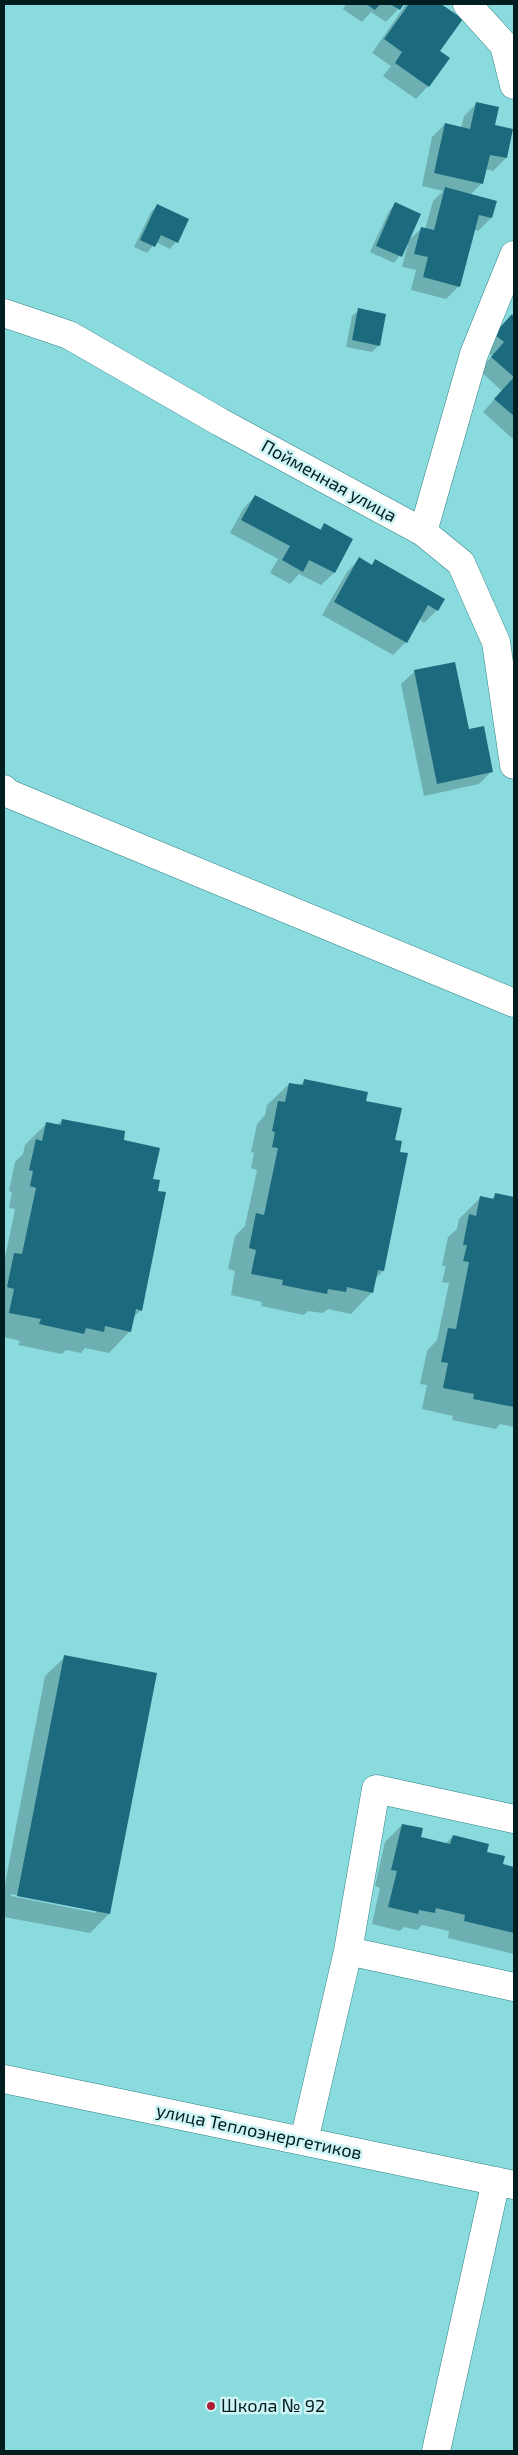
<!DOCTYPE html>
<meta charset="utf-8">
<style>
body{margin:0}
#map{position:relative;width:518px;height:2455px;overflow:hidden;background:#8adbde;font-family:"Exo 2",sans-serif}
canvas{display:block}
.frame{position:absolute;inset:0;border:5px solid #001e1f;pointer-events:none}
</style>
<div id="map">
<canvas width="518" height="2455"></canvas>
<div class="frame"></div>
</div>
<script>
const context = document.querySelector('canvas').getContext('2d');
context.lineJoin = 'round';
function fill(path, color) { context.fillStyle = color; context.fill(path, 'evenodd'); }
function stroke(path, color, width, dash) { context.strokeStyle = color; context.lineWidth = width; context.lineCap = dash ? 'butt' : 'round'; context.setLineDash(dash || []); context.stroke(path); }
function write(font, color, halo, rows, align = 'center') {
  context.font = font + ' "Exo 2",sans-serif'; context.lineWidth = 5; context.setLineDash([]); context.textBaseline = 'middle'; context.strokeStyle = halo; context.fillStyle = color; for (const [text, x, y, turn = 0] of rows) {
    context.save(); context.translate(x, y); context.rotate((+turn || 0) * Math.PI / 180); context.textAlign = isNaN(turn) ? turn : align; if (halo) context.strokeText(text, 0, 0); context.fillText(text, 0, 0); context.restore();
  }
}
fill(new Path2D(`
 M346,4H403L386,22L371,12L362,22L343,9Z
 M406,4H439L461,19L439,52L428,86L416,99L383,76L391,66L372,53Z
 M477,103L494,126L512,130L506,158L493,171L485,169L482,183L470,195L491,218L478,231L474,229L459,286L446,299L411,290L416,270L402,267L408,244L394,263L370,252L389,211L395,204L407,242L422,228L425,229L433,201L443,191L422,186L432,137L445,124L461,128L464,116Z
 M157,206L176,242L170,249L156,242L147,253L134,247L151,212Z
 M359,310L379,345L372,352L346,347L352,316Z
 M512,316L514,318V440L483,412L502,391L479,370L492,356L482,347Z
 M255,496L319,530L324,525L351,539L334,573L321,585L299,574L290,584L270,573L278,559L230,533L243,509Z
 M359,559L370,566L375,561L437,610L424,623L419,619L406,642L393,655L322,615L347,572Z
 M454,664L468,730L492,771L479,784L424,796L401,684L414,672Z
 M304,1081L364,1102L394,1141L383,1271L375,1279L372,1292L351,1314L328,1309L323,1313L308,1311L304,1315L261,1306L262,1302L231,1295L235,1271L228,1269L235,1236L245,1226L257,1170L251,1168L254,1153L251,1152L257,1124L265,1115L267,1105L289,1084L299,1086Z
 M62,1120L122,1141L152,1180L141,1310L133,1318L130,1331L109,1353L85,1348L81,1353L66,1350L62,1354L18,1345L20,1341L4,1337V1263L15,1209L9,1208L12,1192L9,1191L15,1162L23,1154L25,1145L47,1123L57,1125Z
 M496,1194L514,1198V1427L500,1424L496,1429L452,1420L453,1416L422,1409L427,1385L420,1384L427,1351L437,1340L449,1283L442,1282L446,1266H442L448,1237L457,1229L459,1219L480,1198L491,1200Z
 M65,1657L109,1914L90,1933L4,1917V1889L45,1676ZM11,1894L96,1910V1913L11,1896Z
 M402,1825L419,1838L445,1844L453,1836L486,1853L502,1865L514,1868V1954L448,1938L449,1931L422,1925L417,1930L404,1927L400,1931L372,1924L380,1888L375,1886L385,1842Z`), '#0003');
fill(new Path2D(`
 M366,4H380L375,10Z
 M390,4H404L400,10Z
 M409,4H441L463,19L440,51L450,58L429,87L395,63L402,52L384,39Z
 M476,102L499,107L495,125L513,129L507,158L490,155L483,184L434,173L445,123L470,129Z
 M445,187L497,201L492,218L479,215L460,287L423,277L428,257L414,254L421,227L434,230Z
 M395,202L421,214L402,257L376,246Z
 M157,204L189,219L178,243L161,235L155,247L140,240Z
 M358,308L386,314L380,346L352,340Z
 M512,314L514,317V416L494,399L514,377L491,357L504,342L494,334Z
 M255,495L321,530L324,523L353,539L335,573L309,560L303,572L282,560L290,546L241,520Z
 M359,557L372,565L375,559L445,599L438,611L428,605L407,643L334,602Z
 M455,662L469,729L484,726L493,772L437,784L414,670Z
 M304,1079L368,1092L366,1101L402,1108L395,1140L402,1141L400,1152L408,1153L384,1271L378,1270L373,1293L347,1287L346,1292L328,1289L327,1294L282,1285L283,1280L251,1274L256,1250L249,1248L256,1213L264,1215L278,1148L272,1147L275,1132L272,1131L278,1101L285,1102L289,1083L303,1085Z
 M62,1119L125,1131L124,1140L160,1148L153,1179L160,1180L158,1191L166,1192L142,1311L136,1309L131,1332L105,1326L104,1332L86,1328L84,1334L39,1324L41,1319L9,1313L14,1289L7,1287L14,1253L22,1254L36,1188L30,1186L33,1171L29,1170L36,1139L42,1141L46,1122L61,1125Z
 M495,1193L514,1197V1407L473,1399L474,1394L443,1388L448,1363L441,1362L448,1328L456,1329L469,1262L463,1261L467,1245H463L469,1214L476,1216L480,1196L494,1199Z
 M64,1655L157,1673L110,1914L17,1896Z
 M402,1824L423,1828L421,1837L450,1844L453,1835L489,1844L487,1852L505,1856L503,1864L514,1867V1933L464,1921L465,1915L436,1908L435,1913L419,1910L418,1914L388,1907L397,1871L391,1870Z`), '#1b6a7e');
const minor = new Path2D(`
 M467,4L504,45L514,85
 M4,313L69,335L220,422L423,532L461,563L496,642L514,765
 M423,532L474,354L514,255
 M4,789L7,793L514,1003
 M348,1951L376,1789L514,1819
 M4,2079L514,2185
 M304,2141L348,1951L514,1987
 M436,2451L496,2181`);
stroke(minor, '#2f8286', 29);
stroke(minor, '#fff', 28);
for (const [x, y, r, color] of [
 [211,2406,5,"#b01d36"]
]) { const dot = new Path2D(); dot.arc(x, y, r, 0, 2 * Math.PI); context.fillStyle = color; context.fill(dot); stroke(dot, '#cef4f5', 2); }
write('18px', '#001e1f', '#cef4f5', [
 ["Пойменная улица",329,481,29],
 ["улица Теплоэнергетиков",259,2132,12]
]);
write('18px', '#001e1f', '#cef4f5', [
 ["Школа № 92",221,2406]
], 'left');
</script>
